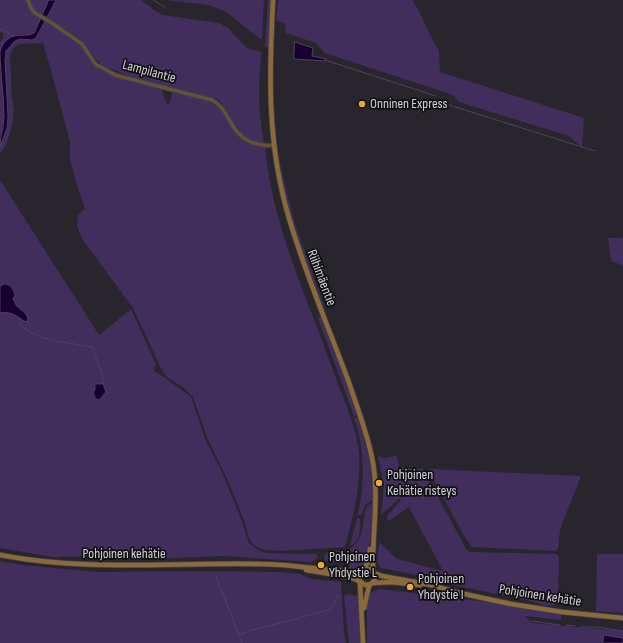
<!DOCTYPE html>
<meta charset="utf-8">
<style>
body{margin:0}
canvas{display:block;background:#28252d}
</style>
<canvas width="623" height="643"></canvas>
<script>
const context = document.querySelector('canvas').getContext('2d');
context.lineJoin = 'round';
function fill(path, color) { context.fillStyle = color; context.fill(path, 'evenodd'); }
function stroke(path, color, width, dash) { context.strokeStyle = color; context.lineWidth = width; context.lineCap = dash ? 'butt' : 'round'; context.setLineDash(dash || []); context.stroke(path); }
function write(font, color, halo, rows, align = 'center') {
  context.font = font + ' "Sofia Sans Condensed",sans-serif'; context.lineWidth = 3.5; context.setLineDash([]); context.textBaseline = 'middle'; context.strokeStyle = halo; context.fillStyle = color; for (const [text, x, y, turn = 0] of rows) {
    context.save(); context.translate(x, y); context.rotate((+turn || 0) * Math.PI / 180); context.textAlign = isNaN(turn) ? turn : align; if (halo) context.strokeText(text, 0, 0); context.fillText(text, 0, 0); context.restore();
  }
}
fill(new Path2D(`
 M0,0H49L34,33C30,36 27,35 21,35C10,34 3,42 0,52V43L3,38V33L0,32Z
 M56,0H141L155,11L163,15L219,23L228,28L247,48L261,52L259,90L260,115L264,145C257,142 250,140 244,135C234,128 227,109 218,99L147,82L124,74L102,65L92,55L83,42L53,21L47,18Z
 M166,0H264L262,40L251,32L228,13L209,5Z
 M268,0H271L269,47H265Z
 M278,0H412L418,9L429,33L439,51L440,72L584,118L582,147L569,136L459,102L453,95L325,53L316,43L286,33L285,23L276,20Z
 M45,21C55,25 74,37 81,45C87,51 90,62 97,67C114,80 140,83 161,88L167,105L169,104L173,91L214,102L218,104C232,124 238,143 265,147C272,226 308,299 334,373C343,399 357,426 359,454C361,486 353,516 345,547L282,551L265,550L258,548L253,544L249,538L244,520L227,479L207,437L193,397L183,387L168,378L161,368L133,308L83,240L77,226L78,215L85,209L76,182L70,159V142L66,127L52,74L43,43L20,44L14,47L10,55L12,97L14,110L12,126L6,145L0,154V147L7,128L8,117L5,60L6,51L15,41L20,39L25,40L39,34Z
 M0,69C3,91 7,115 0,137Z
 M278,164H280L294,221L326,312H325C306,263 289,215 278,164Z
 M0,180L99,335L131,309L156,365L154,367V371L161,375L191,397L205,439L222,472L241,519L249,543L258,550L266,553L316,554L318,557L315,560L311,562L224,556L126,560L113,559L104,556L52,557L0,548Z
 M608,238H623V265L613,262L610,256Z
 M321,317L322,318L358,415L354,416L318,318Z
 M358,417L370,461L374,499L365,505L362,514L360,515L358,514C365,481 365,450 354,418Z
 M378,456L384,458L397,456L399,468L423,469L466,549L470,552L557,554L559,557L558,602L554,605L545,606L531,601L453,585L422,576L381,568L377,562L379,542L397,559L443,571L409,507L389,521L387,520V516L401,500L400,498L381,515L384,485Z
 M428,469L581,476L560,529L558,549L556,551L472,547L463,534Z
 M373,503L374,504L372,531L365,563C362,570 355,569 348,569L349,567L350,549C370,536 358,507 373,503Z
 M357,518L360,519C361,529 360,542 350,546Z
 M344,551L343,563L325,561L324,555L328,552Z
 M597,554H623V613L596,611Z
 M0,561L22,565L96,572L199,571L284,572L300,574L312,579L341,582L344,633L346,643H0Z
 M380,589L488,602L557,614L561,615V620L525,616L532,623L623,631V643H367V607L370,593Z
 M346,594L359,596L361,643H349L344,597Z`), '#412e5d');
const water = new Path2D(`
 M49,0H56L36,38L32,40L20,39L15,41L6,51L5,60L8,117L7,128L0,147C0,136 4,127 4,117C4,97 0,70 0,52C1,47 4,42 8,39C17,32 26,38 34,33Z
 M295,42L313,48L312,56L326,59V61L294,59Z
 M5,284C11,284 14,290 15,296L13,298C14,301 15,303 16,305C20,311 27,311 28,320L26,322C15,316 14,311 0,313V286Z
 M95,384H103L106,392L99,400L96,399L93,393L95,389Z
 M604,635L622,638H623V643H603Z`);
fill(water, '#17002f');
stroke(water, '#503f62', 1);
stroke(new Path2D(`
 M153,0L166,8
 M0,29L14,36
 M325,60L436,96
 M449,105L595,151
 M21,320L20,325C30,333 40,338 53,340
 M57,341L92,347L102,374L103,384
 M216,576L239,635
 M532,621L560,625
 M566,625L575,626
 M581,627H597L623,631
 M242,643L239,635L249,631L329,610L334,604L337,596H341`), '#503f62', 1);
const street = new Path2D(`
 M28,0L31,8L35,13L52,23L82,44L96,65L103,68L115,75L212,100C224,106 227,118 235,129C243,141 259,147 273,145`);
const secondary = new Path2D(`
 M273,0C269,76 267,144 289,218C305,273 328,326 348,380C357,407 368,434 373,463C379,499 372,535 373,571
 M0,555C87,572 173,562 261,564C294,564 327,572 361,571
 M359 577a8 8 0 1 1 16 0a8 8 0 1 1-16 0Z
 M364,569L368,562L370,549
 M306,570L350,577L359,581
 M374,573L382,576L431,585L455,592L511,604L562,612L623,618
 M360,583L363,643
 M373,583L392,582L420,585
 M364,608L369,586`);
stroke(street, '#444148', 5);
stroke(secondary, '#444148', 6);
stroke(street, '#665236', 3);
stroke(secondary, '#8a6a3b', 4.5);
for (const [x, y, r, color] of [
 [362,104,4,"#eca93a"],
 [379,483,4,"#eca93a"],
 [321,565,4,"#eca93a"],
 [410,587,4,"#eca93a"]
]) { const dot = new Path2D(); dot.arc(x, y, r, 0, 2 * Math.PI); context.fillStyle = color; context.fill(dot); stroke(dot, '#100f12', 1.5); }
write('14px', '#d4d2d8', '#100f12', [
 ["Lampilantie",149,72,15],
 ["Riihimäentie",321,278,69],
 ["Pohjoinen kehätie",124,554],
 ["Pohjoinen kehätie",540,596,9]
]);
write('14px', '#d4d2d8', '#100f12', [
 ["Onninen Express",370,104],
 ["Pohjoinen",387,475],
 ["Kehätie risteys",387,491],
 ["Pohjoinen",329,557],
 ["Yhdystie L",329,573],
 ["Pohjoinen",418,579],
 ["Yhdystie I",418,595]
], 'left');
</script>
